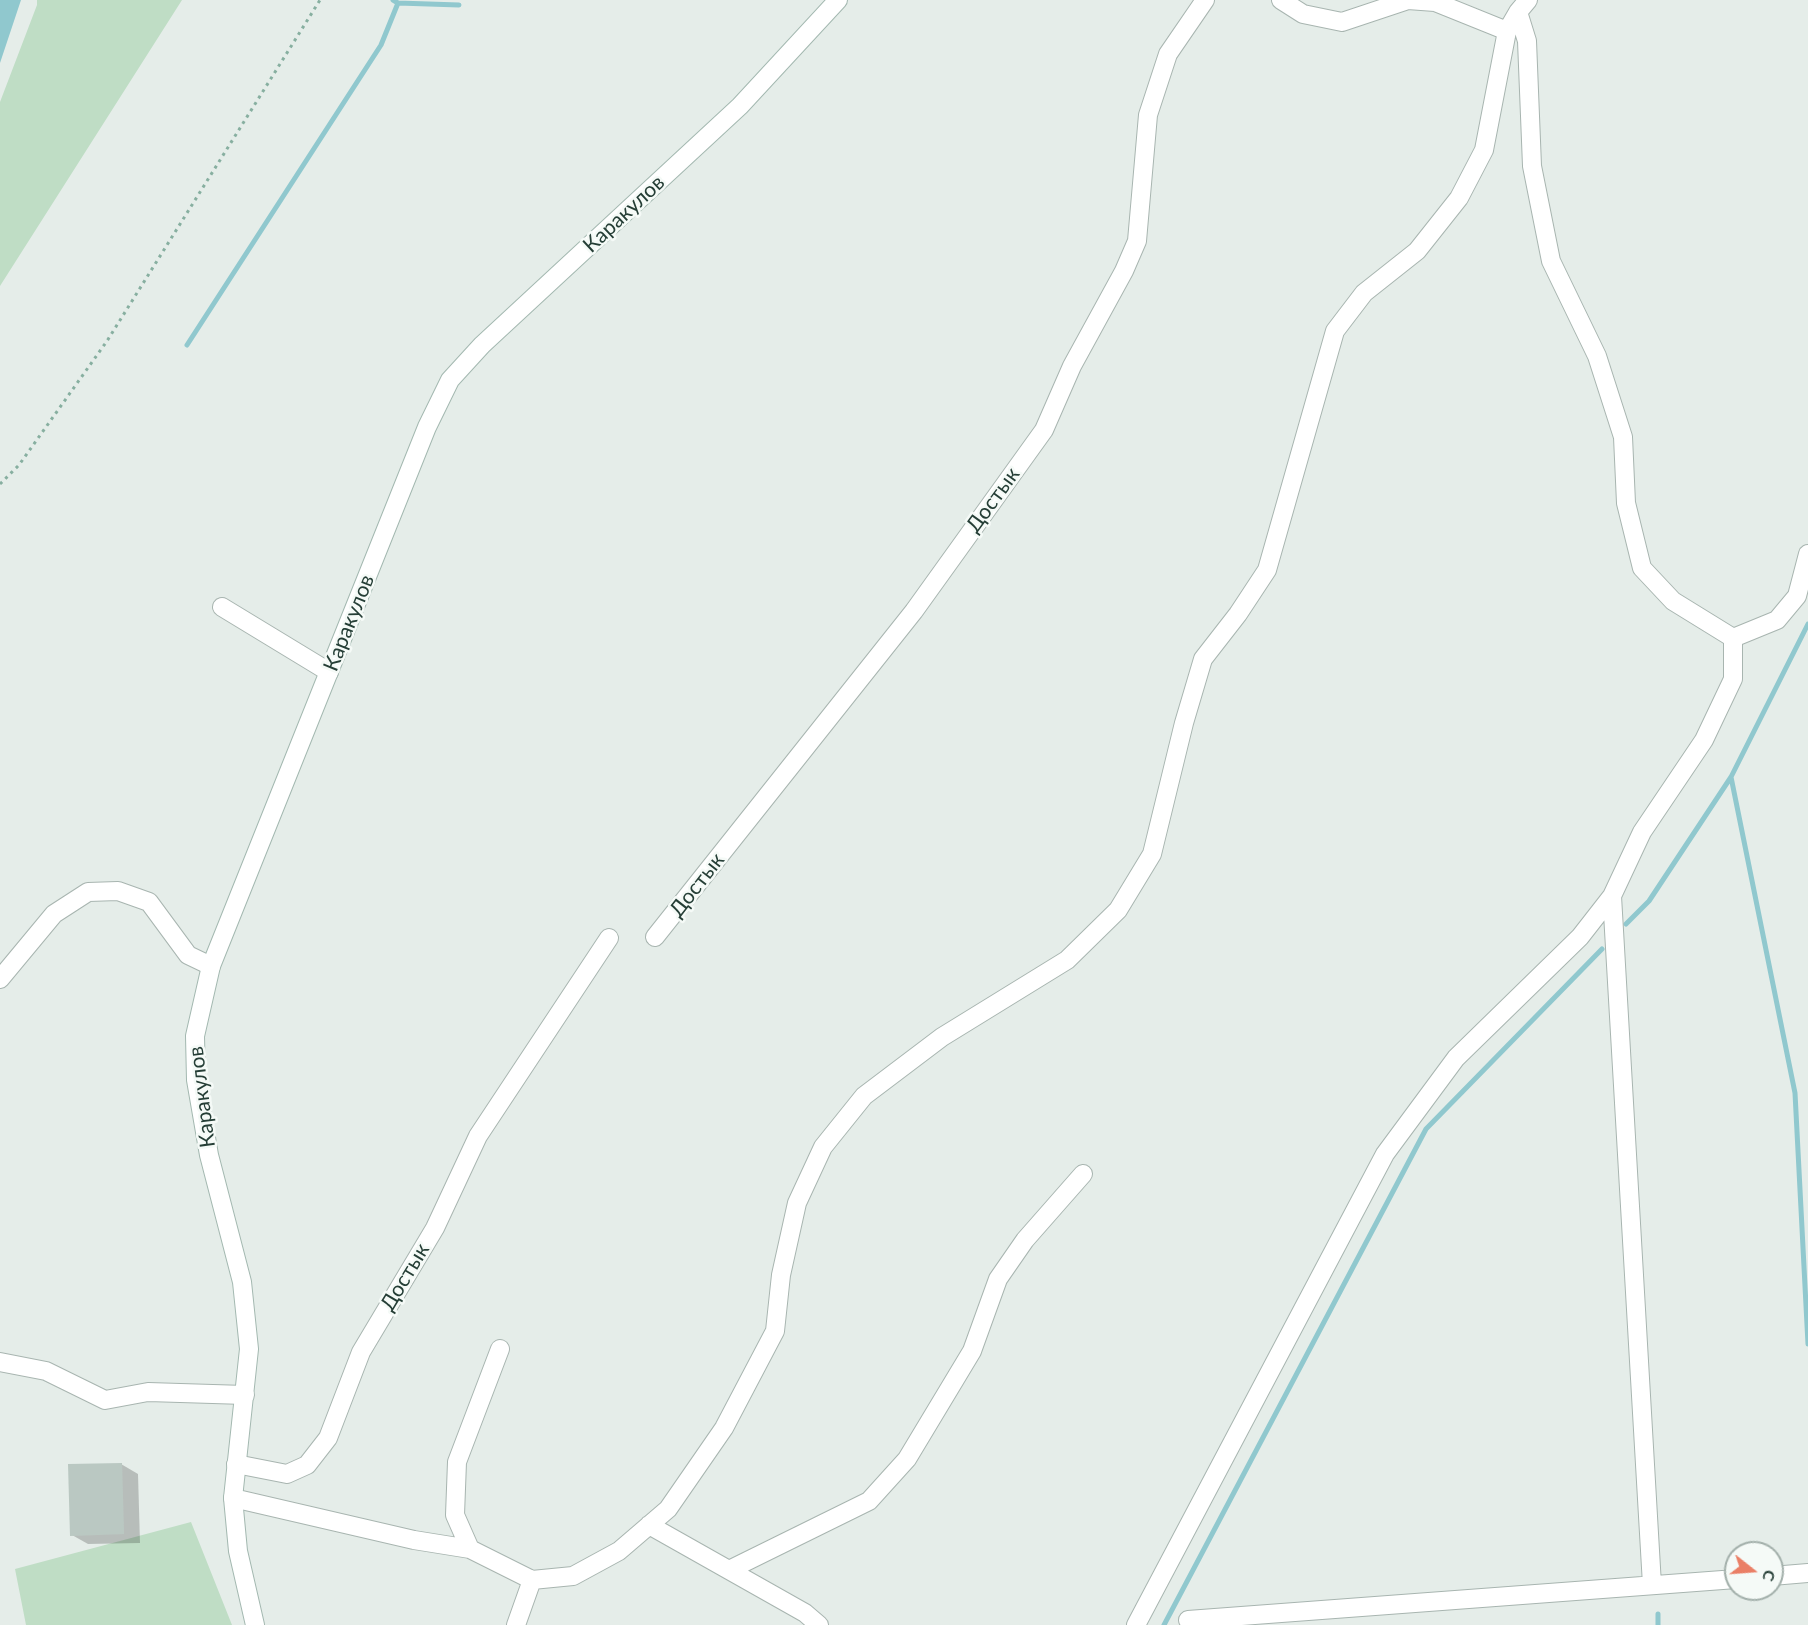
<!DOCTYPE html>
<meta charset="utf-8">
<style>
body{margin:0}
#map{position:relative;width:1808px;height:1625px;overflow:hidden;background:#e5ede9;font-family:Lato,sans-serif}
canvas{display:block}
.north{position:absolute;left:1724px;top:1541px;width:60px;height:60px;box-sizing:border-box;background:#f5faf7;border:2px solid #a2afaa;border-radius:50%;rotate:107deg;font-size:16px;font-weight:700;line-height:24px;text-align:center;color:#253e36}
.north::after{content:'';display:block;margin:auto;width:21px;height:27px;background:#ea7f66;clip-path:polygon(50% 0,100% 100%,50% 72%,0 100%)}
</style>
<div id="map">
<canvas width="1808" height="1625"></canvas>
<div class="north">С</div>
</div>
<script>
const context = document.querySelector('canvas').getContext('2d');
context.lineJoin = 'round';
function fill(path, color) { context.fillStyle = color; context.fill(path, 'evenodd'); }
function stroke(path, color, width, dash) { context.strokeStyle = color; context.lineWidth = width; context.lineCap = dash ? 'butt' : 'round'; context.setLineDash(dash || []); context.stroke(path); }
function write(font, color, halo, rows, align = 'center') {
  context.font = font + ' Lato,sans-serif'; context.lineWidth = 5; context.setLineDash([]); context.textBaseline = 'middle'; context.strokeStyle = halo; context.fillStyle = color; for (const [text, x, y, turn = 0] of rows) {
    context.save(); context.translate(x, y); context.rotate((+turn || 0) * Math.PI / 180); context.textAlign = isNaN(turn) ? turn : align; if (halo) context.strokeText(text, 0, 0); context.fillText(text, 0, 0); context.restore();
  }
}
fill(new Path2D(`
 M37,0H182L0,286V102L37,5Z
 M191,1522L232,1625H26L15,1569Z`), '#bfddc5');
fill(new Path2D(`
 M0,0H21L0,63Z`), '#90c8ce');
fill(new Path2D(`
 M121,1464L138,1474L140,1543L88,1544L72,1535Z`), '#0003');
stroke(new Path2D(`
 M398,3L459,5
 M187,345L381,45L398,3L393,0
 M1731,777L1795,1093L1808,1344
 M1626,924L1649,901L1731,777L1808,624
 M1658,1614V1625
 M1164,1625L1426,1129L1602,949`), '#90c8ce', 5);
fill(new Path2D(`
 M122,1463L124,1534L70,1536L68,1464Z`), '#bac8c2');
const minor = new Path2D(`
 M1281,0L1303,14L1342,22L1408,0L1435,2L1507,31
 M1518,12L1527,41L1532,166L1551,261L1597,356L1623,437L1626,503L1642,568L1673,601L1733,638
 M222,607L329,672
 M1612,896L1652,1585
 M655,937L914,611L1044,430L1072,366L1124,271L1137,241L1148,115L1168,54L1205,0
 M0,979L54,914L88,892L118,891L149,902L188,955L211,966
 M0,1362L46,1371L105,1400L148,1392L245,1395
 M236,1464L287,1474L307,1465L328,1438L361,1352L435,1228L478,1136L609,938
 M233,1498L414,1540L470,1549L532,1580L516,1625
 M649,1525L805,1613L819,1625
 M470,1549L455,1515L457,1462L500,1349
 M729,1570L869,1501L907,1459L972,1351L998,1279L1025,1240L1083,1174
 M1772,1576L1808,1573
 M532,1580L573,1576L619,1551L668,1509L724,1428L775,1331L781,1275L797,1203L823,1147L864,1096L942,1037L1067,960L1118,910L1152,854L1184,723L1203,659L1238,614L1267,570L1335,331L1364,293L1417,251L1459,198L1484,150L1507,31L1518,12L1528,0
 M1188,1620L1736,1579
 M1136,1625L1385,1154L1456,1058L1580,937L1612,896L1642,832L1704,740L1733,679V638L1777,620L1797,596L1808,554`);
const secondary = new Path2D(`
 M255,1625L238,1551L233,1498L249,1349L242,1282L209,1155L196,1080L195,1036L211,966L427,427L450,380L482,345L740,106L838,0`);
stroke(minor, '#a8b5b0', 20);
stroke(secondary, '#a3b8b0', 20);
stroke(new Path2D(`
 M0,484L19,465L107,341L320,0`), '#87afa0', 3, [3, 4.5]);
stroke(minor, '#fff', 18);
stroke(secondary, '#fff', 18);
write('21px', '#253e36', '#f5faf7', [
 ["Каракулов",624,214,-43],
 ["Достык",993,500,-54],
 ["Каракулов",349,623,-68],
 ["Достык",697,885,-52],
 ["Каракулов",202,1097,-97],
 ["Достык",405,1277,-59]
]);
</script>
